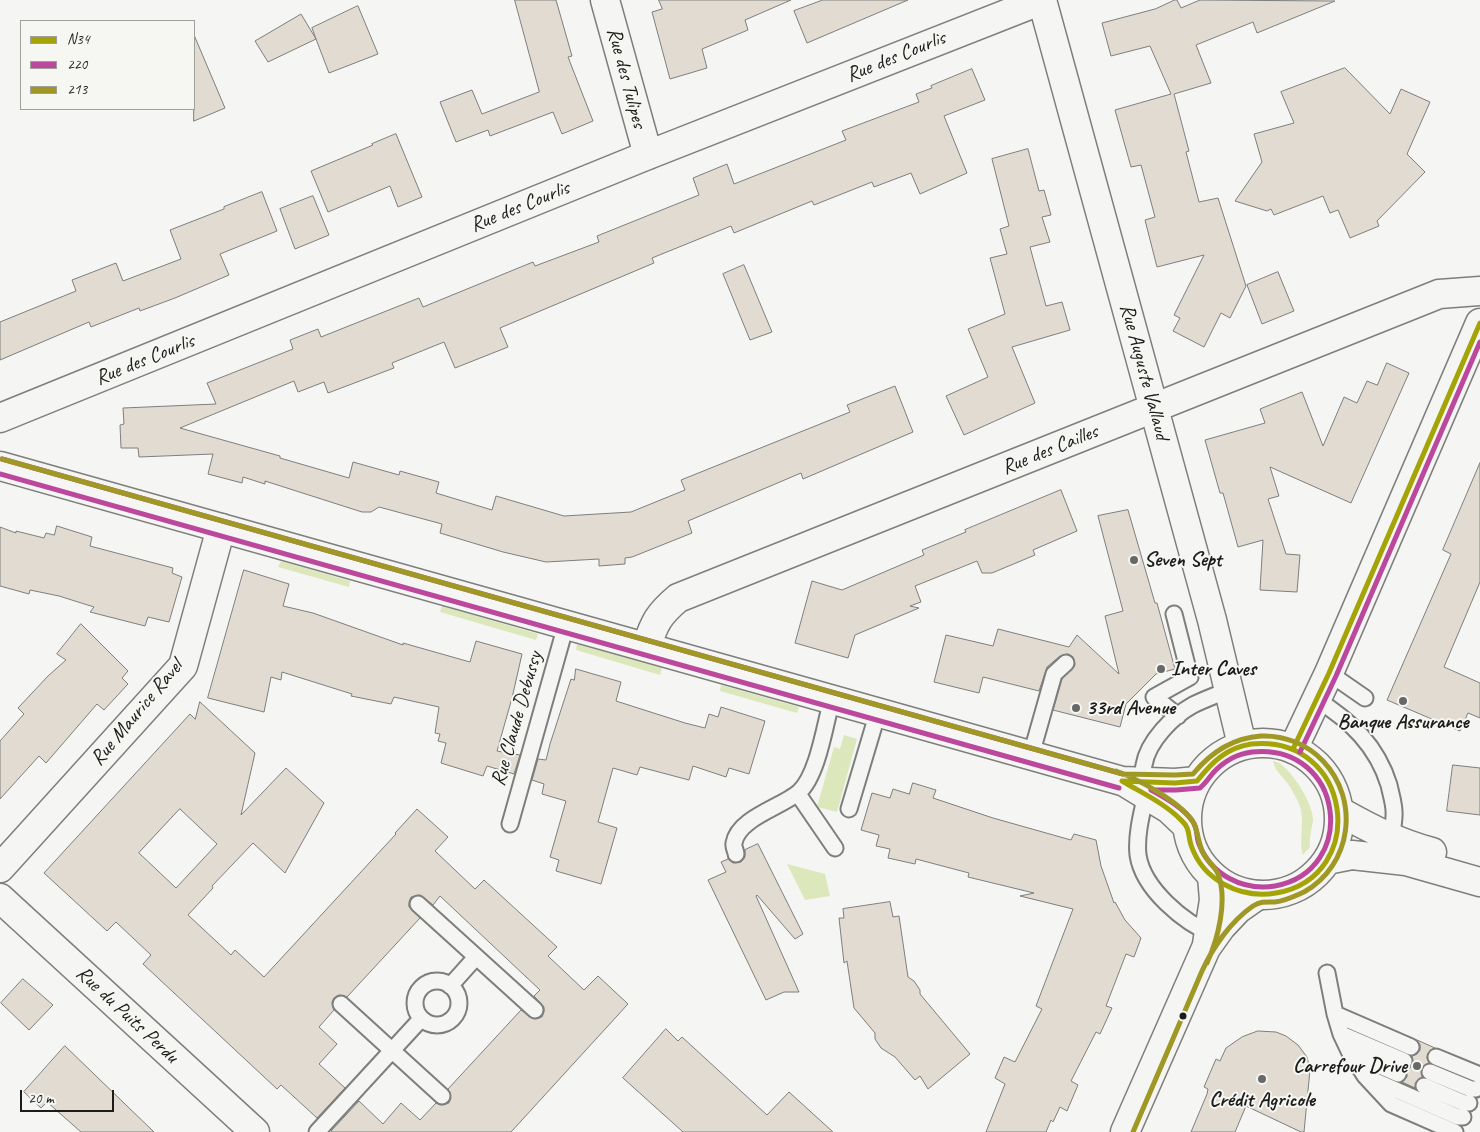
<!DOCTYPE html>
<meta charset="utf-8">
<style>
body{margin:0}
#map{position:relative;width:1480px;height:1132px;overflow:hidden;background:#f5f5f3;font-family:Caveat,sans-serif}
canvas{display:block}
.legend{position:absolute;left:20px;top:20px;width:175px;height:90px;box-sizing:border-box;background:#f6f6f2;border:1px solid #9f9f9c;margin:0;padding:6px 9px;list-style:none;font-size:15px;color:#1c1c1c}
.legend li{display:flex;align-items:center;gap:10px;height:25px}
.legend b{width:25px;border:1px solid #9f9f9c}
.scale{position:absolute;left:20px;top:1090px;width:94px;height:22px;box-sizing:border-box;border:2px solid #1c1c1c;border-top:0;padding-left:6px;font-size:15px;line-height:18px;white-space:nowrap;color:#1c1c1c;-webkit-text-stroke:4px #f6f6f2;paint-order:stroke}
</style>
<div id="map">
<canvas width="1480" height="1132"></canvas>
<ul class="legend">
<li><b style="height:6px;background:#a4a407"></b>N34</li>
<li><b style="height:6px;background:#bb489d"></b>220</li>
<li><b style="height:6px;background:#9f9825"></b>213</li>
</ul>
<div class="scale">20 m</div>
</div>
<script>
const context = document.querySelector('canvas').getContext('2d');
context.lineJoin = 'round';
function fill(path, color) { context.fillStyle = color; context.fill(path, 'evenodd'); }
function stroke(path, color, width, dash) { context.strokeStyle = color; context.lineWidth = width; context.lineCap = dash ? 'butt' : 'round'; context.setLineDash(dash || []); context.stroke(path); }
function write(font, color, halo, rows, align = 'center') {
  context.font = font + ' Caveat,sans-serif'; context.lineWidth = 4; context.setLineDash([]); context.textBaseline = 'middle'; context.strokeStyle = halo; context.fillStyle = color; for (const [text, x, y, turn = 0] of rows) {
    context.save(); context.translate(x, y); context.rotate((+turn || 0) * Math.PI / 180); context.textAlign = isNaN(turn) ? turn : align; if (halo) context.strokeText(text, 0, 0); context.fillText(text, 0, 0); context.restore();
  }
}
fill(new Path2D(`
 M281,561L350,581L349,587L278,567Z
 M442,606L538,634L536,640L440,612Z
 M577,644L662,668L660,675L576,650Z
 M721,685L799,707L797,713L720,691Z
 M844,735L857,739L837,812L817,807L834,747L840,749Z
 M1273,761C1277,762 1280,763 1283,766C1295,776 1313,804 1313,820C1312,829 1309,837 1310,847L1303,855C1298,838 1306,821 1299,804C1296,797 1292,790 1288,784C1282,776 1275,771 1273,761Z
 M787,864L825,874L830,896L805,900Z`), '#dde7bc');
const building = new Path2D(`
 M515,0H556L572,56L568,57L593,121L562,134L553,112L490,136L488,130L456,142L440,102L472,90L482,114L539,92Z
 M659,0H791L745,20L748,30L702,49L707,68L670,79L652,12L662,9Z
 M823,0H908L807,43L794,11Z
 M1175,0H1177L1181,8L1200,0L1335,1L1257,33L1253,22L1196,45L1211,83L1174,94L1189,151L1186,152L1199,202L1218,198L1246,286L1230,318L1221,313L1204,347L1173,331L1180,318L1174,315L1204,255L1157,267L1145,220L1155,217L1141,165L1131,167L1115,110L1171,94L1150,46L1111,56L1102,23L1155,9Z
 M358,6L378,54L329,73L316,39L268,62L255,41L301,14L316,39L312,28Z
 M194,35L225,108L194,121Z
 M1345,68L1390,114L1401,89L1430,102L1407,154L1425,172L1377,221L1379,226L1350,238L1338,210L1330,213L1323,196L1274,215L1271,209L1267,211L1235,201L1262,162L1254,134L1294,123L1281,92Z
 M972,69L985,100L944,116L967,173L920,194L911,173L874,187L872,182L814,205L812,201L734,233L731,226L652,258L654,263L500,328L508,347L455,368L444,342L392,363L394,368L328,393L324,382L298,392L294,381L180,428L280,456V458L349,478L353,462L399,475L400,471L439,482L436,493L492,510L496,496L564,516L631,512L685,490L681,480L850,412L847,405L895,386L913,432L803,479L801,473L688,521L692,533L632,557L625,558V564L599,566V559L546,562L503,552L440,533L442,524L379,507L371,512H362L265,481V484L243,477L242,483L208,474L213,454L139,457L138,448H121L120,425L124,424L123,408L216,404L207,383L293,349L290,340L318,329L321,337L419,298L423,307L533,262L535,266L599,242L597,236L699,195L693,178L727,164L734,184L846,140L842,131L919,102L916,94L932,88L931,86Z
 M396,134L422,197L398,207L390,186L328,212L311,171L373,145L372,144Z
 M1028,149L1039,191L1044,190L1051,215L1042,217L1050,242L1030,247L1046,306L1062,302L1070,330L1012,347L1035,403L964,435L946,396L988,377L968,329L1005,314L990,258L1007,254L1000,229L1009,226L992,159Z
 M262,192L277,231L220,254L229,275L175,298L140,311L139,308L91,327L89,322L0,360V322L76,291L72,280L116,263L123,281L181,259L170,230L224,209V207Z
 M313,196L329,235L295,249L280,209Z
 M744,265L772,332L750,340L723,274Z
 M1278,272L1294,311L1262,324L1247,285Z
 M1387,363L1409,373L1351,503L1270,467L1279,496L1268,499L1286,554L1300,555L1297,592L1260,590L1263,540L1238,547L1223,493H1220L1205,440L1265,423L1260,409L1302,392L1323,446L1344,397L1357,403L1367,381L1377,385Z
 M1480,463V582L1444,667L1480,683V718L1468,713L1460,731L1387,700L1451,554L1443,550Z
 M1061,490L1077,531L1033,550L1035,555L992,573H982L977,561L915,586L921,602L910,606L919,608L855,635L848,658L795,643L812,581L842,590L924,555L922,550L966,532L965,530Z
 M1128,510L1155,603H1157L1175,669L1156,674L1126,704L1120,727L1053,710L1062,679L1075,665L1073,657L1068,654L1060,656L1047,667L1039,691L983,677L979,693L934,682L946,635L993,646L998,629L1069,647L1077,635L1119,674L1105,616L1123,611L1098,516Z
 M57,526L92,537L90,546L173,568L172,573L182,577L169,622L148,617L145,626L90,612L94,607L59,596L30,590L29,594L0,586V527L16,533V531L44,538L46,533L54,535Z
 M244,570L289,584L283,606L313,613L403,645V643L470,662L476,641L522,654L512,698L497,751L520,755L514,774L487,766L483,776L441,763L446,743L438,741L440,734L435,733L439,707L394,697L391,704L351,696L352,694L282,672L281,680L271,677L264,712L208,698Z
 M81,624L128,671L122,678L128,684L104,710L97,704L46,763L39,756L0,799V741L24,714L18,708L48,676L66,660L57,654Z
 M576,669L621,682L616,701L685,723L705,728L709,714L718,717L721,707L765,721L749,774L729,768L726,777L693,766L689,780L640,767L637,775L613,768L598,822L617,828L601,884L556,871L559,860L550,857L566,801L542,794L544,784L532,780L538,759L546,760L550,744L571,679L574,680Z
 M200,702L255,753L241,815L286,768L324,803L285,873L253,843L212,886L213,888L188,915L231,955L235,950L264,977L396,834L395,833L417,809L448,837L435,851L475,889L484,880L557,947L548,956L584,990L598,976L628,1004L511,1132H333L331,1131L359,1101L383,1124L401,1103L420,1120L436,1103L440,1105L449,1103L451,1098L448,1089L521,1010L534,1019L542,1017L544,1012V1007L534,996L540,990L440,896L433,905L420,895L411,897L409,902V907L420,918L347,997L339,995L334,998L332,1002L334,1010L319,1027L337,1044L319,1064L345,1088L317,1118L281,1085L277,1089L143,964L151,955L116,922L107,931L44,873L190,714L195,719ZM180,809L217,844L176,888L139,853Z
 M1453,765L1480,768V815L1447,811Z
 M913,783L936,790L933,798L993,818L1071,840L1074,834L1096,840L1101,866L1114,903L1115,902L1125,920L1141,938L1134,957L1126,954L1106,1006L1112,1008L1100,1034L1096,1032L1071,1081L1078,1085L1067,1111L1060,1107L1053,1122L1051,1120L1046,1132H986L1005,1084L995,1078L1004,1057L1015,1062L1042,1009L1036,1006L1073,909L1020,896L1034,893L968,877L969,873L916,859L915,864L888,858L890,849L876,846L879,835L861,830L872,793L890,798L893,789L909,794Z
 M758,844L803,934L795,939L757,895L756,896L799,992H784L766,1000L708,880L726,872L721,862L728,859L733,863L741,862L745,857V850Z
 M890,902L893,917L899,916L908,977L914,981L920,990V994L970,1054L928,1089L920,1076L915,1080L895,1057L881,1048L875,1039V1033L854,1008L847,961L844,963L839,918H844L843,909Z
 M23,979L53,1005L29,1030L1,1003Z
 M666,1029L678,1041L682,1037L767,1115L789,1092L833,1132H683L623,1078Z
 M1258,1031L1276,1032L1286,1036L1298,1045L1307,1057L1310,1070L1304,1132H1301L1246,1106L1235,1132H1191L1207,1094L1208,1089L1204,1087L1216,1059L1220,1061L1226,1048L1242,1037Z
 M1417,1040L1435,1048L1428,1053L1427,1058L1429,1063L1422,1068V1077L1416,1082L1415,1088L1402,1082L1407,1077L1406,1070L1413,1064L1412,1056L1417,1054L1420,1050V1045Z
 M65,1046L154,1132H81L47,1102L41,1108L24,1092Z`);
fill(building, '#e1dbd1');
stroke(building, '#7e7e7d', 1);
const lane = new Path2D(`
 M1174,614L1190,677L1154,697L1178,716
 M1329,673L1365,698
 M1316,699C1351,721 1377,746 1389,785C1391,795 1395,806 1394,816C1394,823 1392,831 1391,839
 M1031,755L1054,674L1066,663
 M798,794L835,848
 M849,809L878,712
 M510,824L566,625
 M736,854C736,851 733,847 734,843C738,818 782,807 799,792C818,775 825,724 832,699
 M418,904L535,1010
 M1214,935C1184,923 1143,889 1138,855C1136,837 1141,816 1145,799C1147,788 1141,776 1144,765C1148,741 1173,716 1193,705C1205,699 1217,695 1228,690
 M1327,973L1335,1014L1341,1034L1350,1053L1365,1076L1391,1104L1455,1132
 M415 1003a22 22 0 1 1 44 0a22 22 0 1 1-44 0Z
 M450,986L476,957
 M341,1004L442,1096
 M1335,1014L1411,1047
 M1341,1034L1404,1061
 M1350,1053L1398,1074
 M1436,1057L1480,1075
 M1430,1072L1471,1089H1476
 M1371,1079L1458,1117H1463
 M1424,1086L1464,1103H1469
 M317,1132L421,1019`);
const street = new Path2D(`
 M605,0L648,155
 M1042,0L1212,620L1242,745
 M0,418L648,155L1042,0
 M646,647C655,622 658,615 678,598L1439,294L1480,291
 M1293,749L1329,673L1480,323
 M0,868L183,666L221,528
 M0,898L255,1132
 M1207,944L1214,900L1212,876
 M1125,1132L1206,948L1221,927L1238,909L1258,895`);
const secondary = new Path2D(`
 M0,466L1122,781L1175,783L1197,781
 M1187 819a76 76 0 1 1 152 0a76 76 0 1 1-152 0Z
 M1123,781L1169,809L1187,826
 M1339,811C1369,828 1398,843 1432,852
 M1327,860L1352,855L1406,861L1480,882`);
stroke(lane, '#7e7e7d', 19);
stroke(street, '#7e7e7d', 31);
stroke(secondary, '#7e7e7d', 31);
stroke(lane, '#f5f5f3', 15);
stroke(street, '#f5f5f3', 28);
stroke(secondary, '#f5f5f3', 28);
stroke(new Path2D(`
 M1251,744C1353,734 1370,877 1276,893C1241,899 1203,881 1191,845C1188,836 1190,828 1182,821C1166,804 1142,793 1122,781L1175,783L1197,781C1212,762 1226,748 1251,744Z
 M1293,749L1329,673L1480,323`), '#a4a407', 5);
stroke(new Path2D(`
 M2,459L1123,774
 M0,474L1119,788
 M1252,752C1345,743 1359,871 1275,886C1243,891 1211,875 1199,844C1196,837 1198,828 1193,822C1184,808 1165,798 1151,790H1176L1200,788C1205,784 1209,778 1213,773C1224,761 1236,754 1252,752Z
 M1300,752L1336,676L1480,342`), '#bb489d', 5);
stroke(new Path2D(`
 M2,459L1123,774L1175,775L1193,774C1211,752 1232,738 1261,736C1284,735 1307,744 1323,761C1360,800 1352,865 1304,892C1295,896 1285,901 1275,902C1267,902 1261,901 1253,906C1231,921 1213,947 1202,971L1133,1132
 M1116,771C1138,779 1178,801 1192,820C1198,829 1198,843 1203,853C1207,861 1215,866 1218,874C1228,900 1218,939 1207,963`), '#9f9825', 5);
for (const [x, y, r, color] of [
 [1134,560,5,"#686867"],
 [1161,669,5,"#686867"],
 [1403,701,5,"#686867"],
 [1076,708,5,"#686867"],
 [1183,1016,4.5,"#1c1c1c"],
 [1417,1066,5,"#686867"],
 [1262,1079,5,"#686867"]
]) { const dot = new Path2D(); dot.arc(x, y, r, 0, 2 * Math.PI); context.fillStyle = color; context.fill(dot); stroke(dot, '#f6f6f2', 2); }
write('21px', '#1c1c1c', '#f6f6f2', [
 ["Rue des Courlis",896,57,-22],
 ["Rue des Tulipes",626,78,75],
 ["Rue des Courlis",520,207,-22],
 ["Rue des Courlis",145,360,-22],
 ["Rue Auguste Vallaud",1144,372,75],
 ["Rue des Cailles",1050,450,-22],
 ["Rue Maurice Ravel",137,713,-50],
 ["Rue Claude Debussy",517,719,-74],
 ["Rue du Puits Perdu",127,1015,43]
]);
write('bold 21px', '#1c1c1c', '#f6f6f2', [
 ["Seven Sept",1144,560],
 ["Inter Caves",1171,669],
 ["33rd Avenue",1086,708],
 ["Banque Assurance",1403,722,"center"],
 ["Carrefour Drive",1407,1066,"right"],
 ["Crédit Agricole",1262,1100,"center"]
], 'left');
</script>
